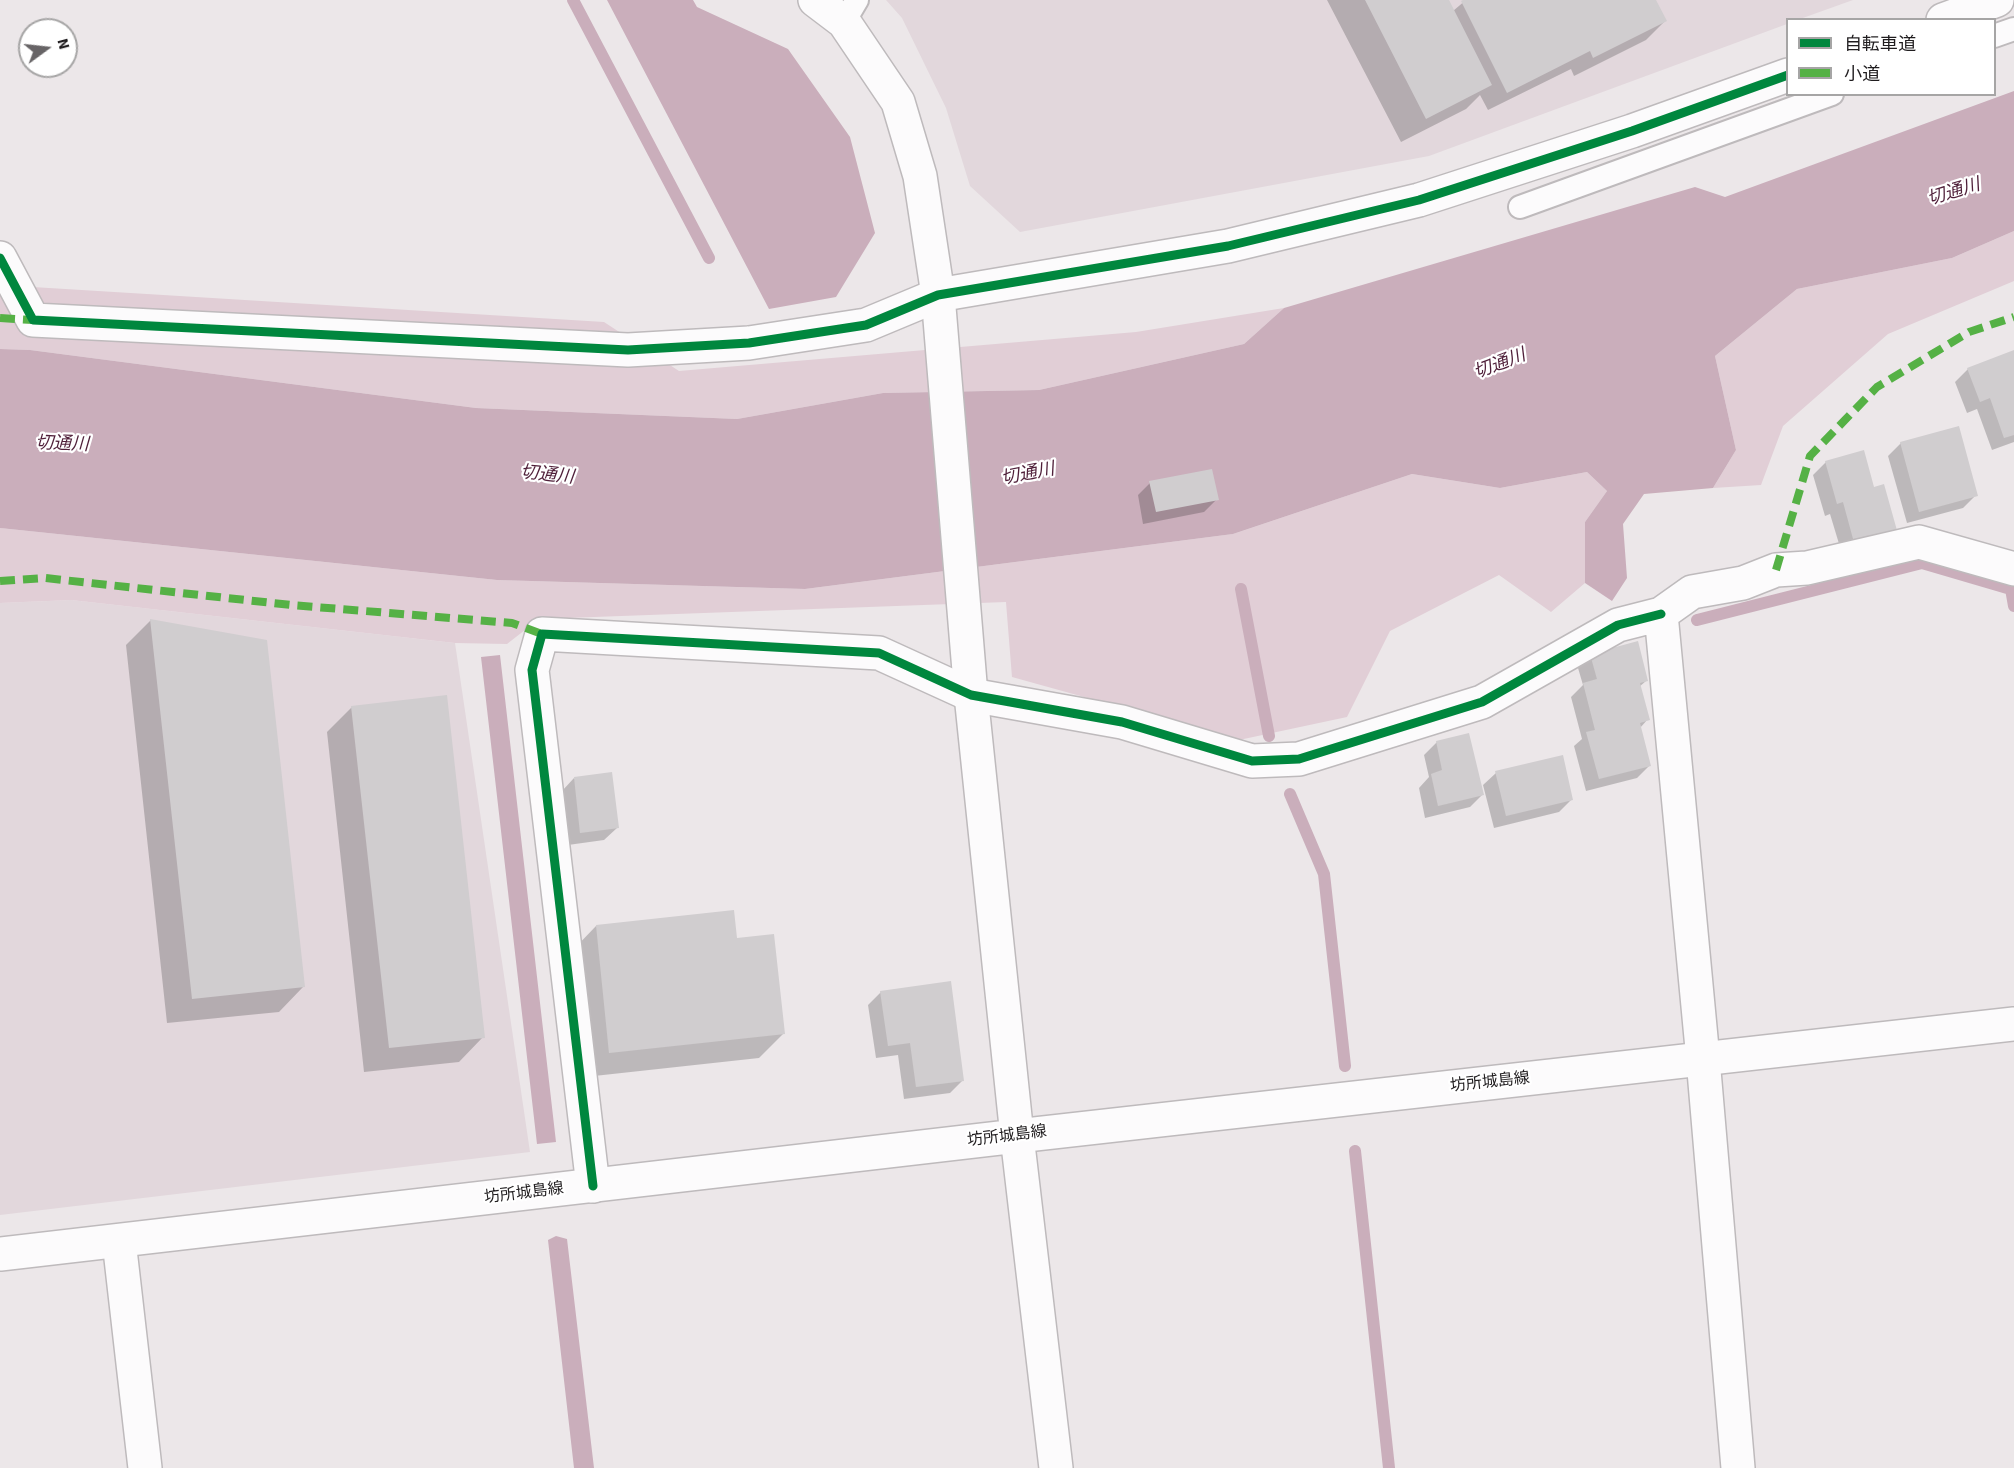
<!DOCTYPE html>
<meta charset="utf-8">
<style>
body{margin:0}
#map{position:relative;width:2014px;height:1468px;overflow:hidden;background:#ece7e9;font-family:"Source Sans 3","Noto Sans JP",sans-serif}
canvas{display:block}
.legend{position:absolute;left:1786px;top:18px;width:210px;height:78px;box-sizing:border-box;background:#fff;border:2px solid #a6a5a5;margin:0;padding:8px 10px;list-style:none;font-size:18px;color:#201d1f}
.legend li{display:flex;align-items:center;gap:12px;height:30px}
.legend b{width:30px;border:2px solid #a6a5a5}
.north{position:absolute;left:18px;top:18px;width:60px;height:60px;box-sizing:border-box;background:#fff;border:2px solid #a6a5a5;border-radius:50%;rotate:75deg;font-size:16px;font-weight:700;line-height:24px;text-align:center;color:#201d1f}
.north::after{content:'';display:block;margin:auto;width:21px;height:27px;background:#676466;clip-path:polygon(50% 0,100% 100%,50% 72%,0 100%)}
</style>
<div id="map">
<canvas width="2014" height="1468"></canvas>
<ul class="legend">
<li><b style="height:8px;background:#00873e"></b>自転車道</li>
<li><b style="height:8px;background:#55b145"></b>小道</li>
</ul>
<div class="north">N</div>
</div>
<script>
const context = document.querySelector('canvas').getContext('2d');
context.lineJoin = 'round';
function fill(path, color) { context.fillStyle = color; context.fill(path, 'evenodd'); }
function stroke(path, color, width, dash) { context.strokeStyle = color; context.lineWidth = width; context.lineCap = dash ? 'butt' : 'round'; context.setLineDash(dash || []); context.stroke(path); }
function write(font, color, halo, rows, align = 'center') {
  context.font = font + ' "Source Sans 3","Noto Sans JP",sans-serif'; context.lineWidth = 4.5; context.setLineDash([]); context.textBaseline = 'middle'; context.strokeStyle = halo; context.fillStyle = color; for (const [text, x, y, turn = 0] of rows) {
    context.save(); context.translate(x, y); context.rotate((+turn || 0) * Math.PI / 180); context.textAlign = isNaN(turn) ? turn : align; if (halo) context.strokeText(text, 0, 0); context.fillText(text, 0, 0); context.restore();
  }
}
fill(new Path2D(`
 M886,0H1853L1800,19L1788,20L1787,24L1429,156L1020,232L970,186L946,108L902,18Z
 M71,600L455,643L530,1152L0,1215V603Z`), '#e2d7dc');
fill(new Path2D(`
 M2014,231V281L1888,334L1783,426L1761,485L1713,488L1736,450L1715,356L1797,289L1952,258Z
 M0,285L604,322L679,371L1136,332L1284,308L1244,344L1039,390L883,393L737,419L476,408L30,350L0,349Z
 M1587,472L1607,491L1585,522V583L1551,612L1499,575L1390,631L1347,717L1239,740L1012,677L1006,602L539,619L507,644L455,643L71,600L0,603V528L497,580L805,589L1233,534L1412,474L1500,488Z`), '#e1ced6');
fill(new Path2D(`
 M607,0H693L697,7L788,49L850,137L875,233L836,297L769,309Z
 M2014,91V231L1952,258L1797,289L1715,356L1736,450L1713,488L1644,494L1623,524L1627,578L1612,601L1585,583V522L1607,491L1587,472L1500,488L1412,474L1233,534L805,589L497,580L0,528V349L30,350L476,408L737,419L883,393L1039,390L1244,344L1284,308L1695,187L1725,197Z
 M500,655L556,1142L537,1144L481,657Z
 M556,1236L567,1239L594,1468H574L548,1240Z`), '#caaebb');
fill(new Path2D(`
 M1327,0H1447L1453,11L1466,0H1654L1665,21L1646,40L1574,76L1571,69L1488,110L1480,95L1466,109L1401,142Z
 M2014,352V442L1992,450L1977,409L1967,413L1955,382L1968,369Z
 M1901,443L1976,495L1963,508L1907,523L1888,456Z
 M1826,462L1873,488L1897,533L1843,557L1830,514L1825,516L1813,475Z
 M1150,483L1217,499L1204,512L1143,524L1138,495Z
 M151,620L303,987L279,1012L167,1023L126,645Z
 M1591,656L1646,681L1639,687L1648,719L1640,728L1650,765L1637,778L1586,791L1574,746L1582,739L1571,697L1583,685L1578,668Z
 M352,707L483,1037L459,1062L364,1072L327,732Z
 M1437,742L1482,795L1470,807L1425,818L1419,788L1429,777L1424,755Z
 M1496,773L1572,799L1559,812L1494,828L1483,785Z
 M574,778L617,828L604,840L568,845L562,791Z
 M596,926L736,940L783,1034L759,1058L585,1077L572,951Z
 M881,992L963,1080L950,1093L904,1099L898,1055L876,1058L868,1005Z`), '#0003');
stroke(new Path2D(`
 M573,0L709,258
 M1241,589L1269,736
 M2011,589L2014,606
 M1697,620L1922,563L2014,590
 M1290,794L1324,874L1345,1066
 M1355,1151L1389,1468`), '#caaebb', 12);
fill(new Path2D(`
 M1365,0H1449L1492,85L1426,119Z
 M1463,0H1656L1667,21L1593,58L1590,51L1507,93L1461,1Z
 M2014,350V435L2004,438L1990,398L1980,402L1967,368Z
 M1959,426L1978,496L1919,512L1900,442Z
 M1864,450L1874,487L1884,484L1898,534L1855,546L1843,502L1837,504L1825,461Z
 M1212,469L1219,500L1156,512L1149,481Z
 M150,619L267,640L305,987L192,999Z
 M1638,641L1648,681L1640,683L1650,720L1640,723L1651,766L1599,779L1586,732L1595,730L1583,683L1597,679L1590,654Z
 M447,695L485,1038L389,1048L351,706Z
 M1469,733L1484,795L1438,806L1431,774L1442,770L1436,741Z
 M1563,755L1573,800L1506,816L1495,771Z
 M612,772L619,828L580,833L574,777Z
 M734,910L737,938L774,934L785,1034L609,1053L596,925Z
 M951,981L964,1081L916,1087L910,1043L888,1046L880,991Z`), '#d0cdcf');
const lane = new Path2D(`
 M844,22L857,0
 M1994,36L2014,29
 M1520,207L1832,94`);
const street = new Path2D(`
 M0,258L33,320L628,350L749,343L866,325L938,295
 M593,1186L532,670L542,634L879,653L971,695L1122,722L1252,761L1299,759L1482,702L1618,625L1661,614
 M119,1241L145,1468
 M1738,1468L1703,1059L1661,614L1692,592L1743,583L1776,570L1807,568L1919,542L2014,569`);
const secondary = new Path2D(`
 M815,0L844,22L898,102L920,176L938,295L971,695L1017,1136L1056,1468
 M1943,20L1997,0
 M938,295L1228,246L1419,200L1632,131L1788,75
 M0,1254L1017,1136L2014,1024`);
stroke(lane, '#bebabc', 26);
stroke(street, '#bebabc', 36);
stroke(secondary, '#bebabc', 36);
stroke(lane, '#fcfbfc', 22);
stroke(street, '#fcfbfc', 33);
stroke(secondary, '#fcfbfc', 33);
stroke(new Path2D(`
 M0,318L33,320
 M1776,570L1810,456L1877,387L1969,332L2014,317
 M0,581L45,578L291,605L512,623L542,634`), '#55b145', 8, [15, 8]);
stroke(new Path2D(`
 M0,258L33,320L628,350L749,343L866,325L938,295L1228,246L1419,200L1632,131L1788,75
 M593,1186L532,670L542,634L879,653L971,695L1122,722L1252,761L1299,759L1482,702L1618,625L1661,614`), '#00873e', 9);
write('16px', '#201d1f', '#fff', [
 ["坊所城島線",1490,1083,-6],
 ["坊所城島線",1007,1137,-7],
 ["坊所城島線",524,1194,-7]
]);
write('italic 18px', '#4f1f39', '#fff', [
 ["切通川",1954,193,-17],
 ["切通川",1500,365,-21],
 ["切通川",62,445,2],
 ["切通川",1028,475,-11],
 ["切通川",547,476,6]
]);
</script>
